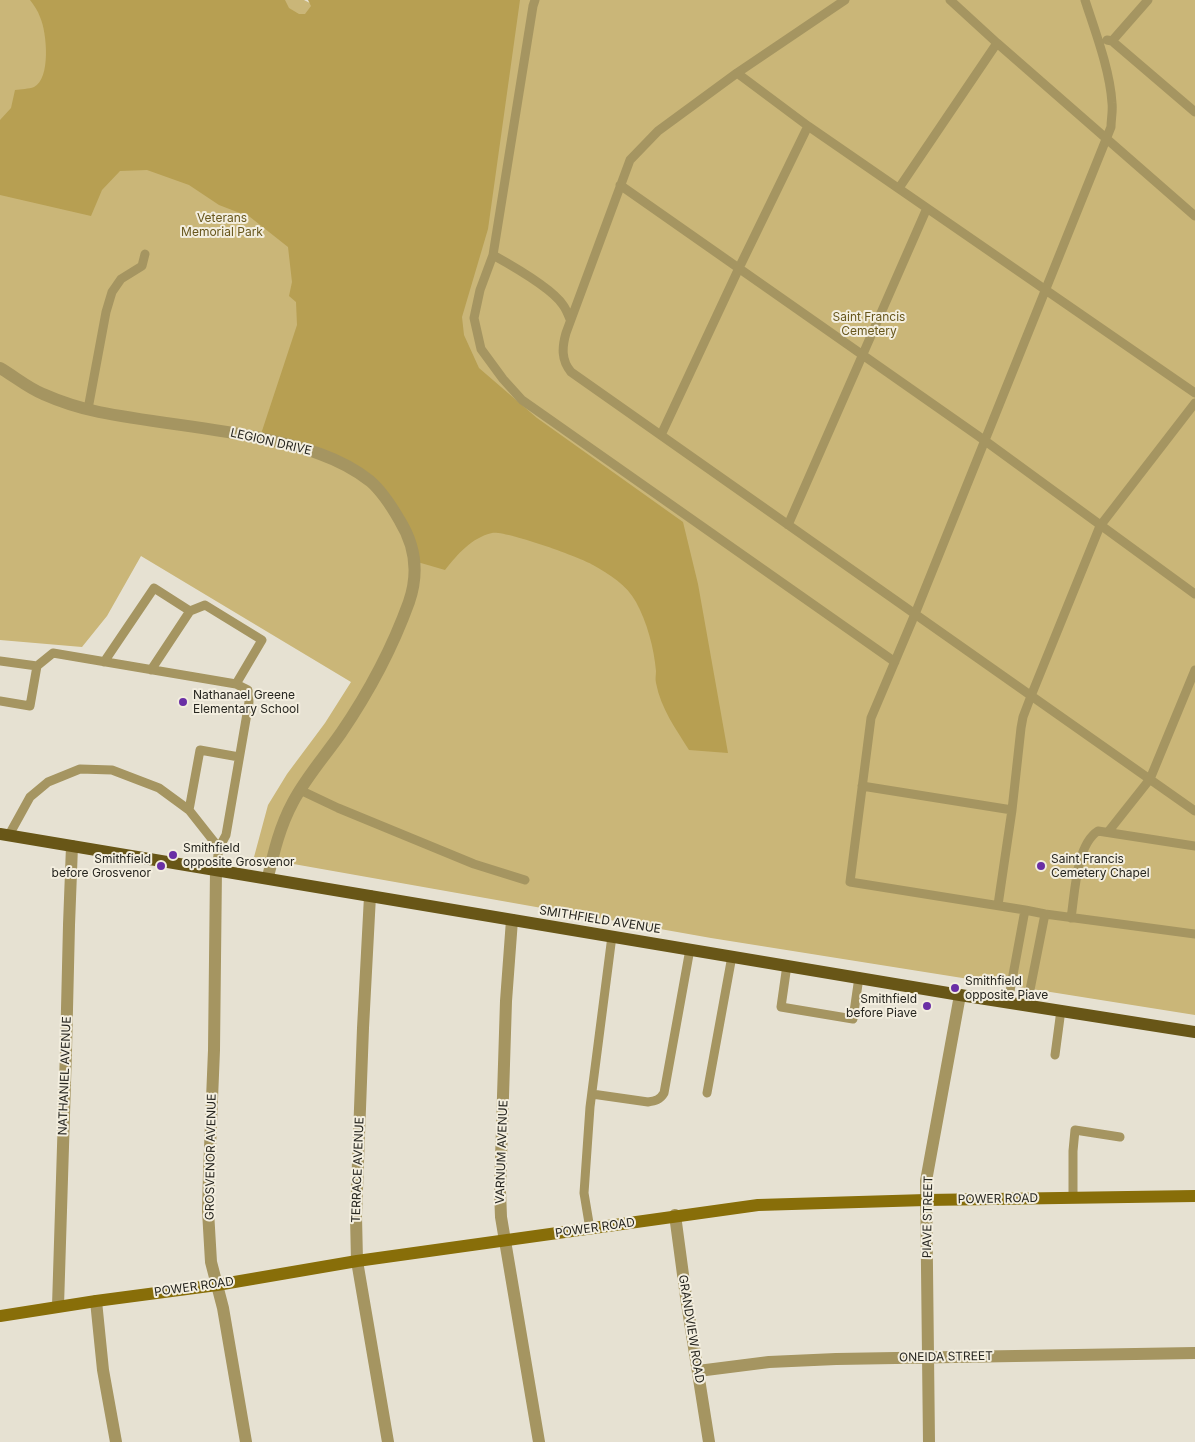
<!DOCTYPE html>
<style>
body{margin:0}
canvas{display:block;background:#e6e1d2}
</style>
<canvas width="1195" height="1442"></canvas>
<script>
const context = document.querySelector('canvas').getContext('2d');
context.lineJoin = 'round';
function fill(path, color) { context.fillStyle = color; context.fill(path, 'evenodd'); }
function stroke(path, color, width, dash) { context.strokeStyle = color; context.lineWidth = width; context.lineCap = dash ? 'butt' : 'round'; context.setLineDash(dash || []); context.stroke(path); }
function write(font, color, halo, rows, align = 'center') {
  context.font = font + ' Inter,sans-serif'; context.lineWidth = 4; context.setLineDash([]); context.textBaseline = 'middle'; context.strokeStyle = halo; context.fillStyle = color; for (const [text, x, y, turn = 0] of rows) {
    context.save(); context.translate(x, y); context.rotate((+turn || 0) * Math.PI / 180); context.textAlign = isNaN(turn) ? turn : align; if (halo) context.strokeText(text, 0, 0); context.fillText(text, 0, 0); context.restore();
  }
}
fill(new Path2D(`
 M0,0H304L465,84L476,0H1195V1015L711,938L254,857L268,805L287,774L325,723L351,682L141,556L107,616L82,647L0,640Z`), '#cab678');
fill(new Path2D(`
 M30,0H285L289,8L299,14H305L311,6L308,0H520L488,229L462,317L464,335L479,368L537,418L683,522L698,584L728,753L689,750C676,729 661,709 656,683C655,679 656,675 656,671C654,648 647,622 636,602C627,585 609,574 593,565C580,557 504,530 492,533C471,538 458,554 445,570L414,561L401,524L356,472L260,437L297,325L296,302L289,296L292,282L288,247L250,217L219,205L189,185L147,170L120,171L102,190L91,216L0,195V120L11,108L15,90C21,89 29,89 34,87C51,79 47,32 40,17C38,11 34,5 30,0Z`), '#b79f52');
stroke(new Path2D(`
 M535,0L533,6L493,255L480,290L474,318L481,349L503,379L522,400L895,662
 M845,0L737,73L658,131L630,160L566,333C562,347 561,360 571,372L1195,811
 M950,0L997,43L1195,216
 M1085,0C1095,31 1110,70 1112,103C1113,111 1111,119 1111,127L915,614L871,718L850,882L1025,910L1045,914L1195,934
 M1107,40L1112,41L1148,0
 M1112,41L1195,112
 M808,126L1195,393
 M620,185L984,440L1195,594
 M899,188L997,43
 M493,255C511,265 552,288 563,305C566,309 568,314 570,319
 M88,409L106,312L112,292L121,279L142,266L145,254
 M661,435L739,268L808,126L737,73
 M788,525L927,208
 M190,611L205,605L262,640L236,684
 M0,661L37,666L30,706L0,701
 M104,662L154,588L190,611L151,670
 M37,666L53,653L236,684L248,690L249,702L226,835L219,848L216,869
 M862,786L1012,810
 M300,790L338,808L474,864L525,880
 M189,810L200,750L239,757
 M1108,832L1150,779L1195,670
 M9,835L30,797L48,782L80,769L112,770L159,788L189,810L219,848
 M998,905L1012,810L1021,728L1023,717L1031,696L1100,526L1195,403
 M1071,918C1075,893 1076,845 1098,831L1195,846
 M787,965L781,1007L853,1019L859,977
 M1008,1002L1025,910
 M1027,1005L1045,914
 M1055,1055L1061,1010
 M707,1093L732,956
 M592,1094L648,1102C655,1101 660,1100 664,1093L690,949
 M1073,1198V1151L1075,1130L1120,1137
 M590,1229L584,1193L590,1107L612,936`), '#a59561', 9);
stroke(new Path2D(`
 M0,368C14,376 28,388 43,394C61,402 80,408 99,412C154,423 210,427 265,439C302,447 340,457 370,481C383,492 392,507 400,521C416,547 419,573 409,602C392,649 369,692 341,733C325,756 306,777 293,802C280,826 274,851 268,877
 M216,869L214,1050L209,1173L208,1211L211,1262L223,1308L246,1442
 M370,896L363,1028L356,1216L357,1261L388,1442
 M512,920L506,1001L500,1191L501,1217L539,1442
 M675,1215L686,1297L709,1442
 M96,1301L103,1370L116,1442
 M58,1306L66,1051L69,925L72,846
 M698,1371L769,1362L836,1359L1195,1353
 M929,1442L926,1181L960,995`), '#a59561', 12);
stroke(new Path2D(`
 M0,1316L96,1301L217,1285L357,1261L758,1205L926,1200L1195,1196`), '#886e09', 12);
stroke(new Path2D(`
 M0,834L960,995L1195,1032`), '#685617', 12);
for (const [x, y, r, color] of [
 [183,702,5,"#6a2fa5"],
 [173,855,5,"#6a2fa5"],
 [161,866,5,"#6a2fa5"],
 [1041,866,5,"#6a2fa5"],
 [955,988,5,"#6a2fa5"],
 [927,1006,5,"#6a2fa5"]
]) { const dot = new Path2D(); dot.arc(x, y, r, 0, 2 * Math.PI); context.fillStyle = color; context.fill(dot); stroke(dot, '#f3eedf', 2); }
write('12px', '#67561c', '#f3eedf', [
 ["Veterans",222,218],
 ["Memorial Park",222,232],
 ["Saint Francis",869,317],
 ["Cemetery",869,331]
]);
write('12px', '#26251f', '#f3eedf', [
 ["LEGION DRIVE",271,442,13],
 ["SMITHFIELD AVENUE",600,920,9],
 ["NATHANIEL AVENUE",65,1076,-88],
 ["VARNUM AVENUE",502,1152,-88],
 ["GROSVENOR AVENUE",211,1157,-89],
 ["TERRACE AVENUE",358,1170,-88],
 ["POWER ROAD",998,1199,-1],
 ["PIAVE STREET",928,1217,-89],
 ["POWER ROAD",595,1228,-8],
 ["POWER ROAD",194,1287,-8],
 ["GRANDVIEW ROAD",691,1329,81],
 ["ONEIDA STREET",946,1357,-1]
]);
write('12px', '#26251f', '#f3eedf', [
 ["Nathanael Greene",193,695],
 ["Elementary School",193,709],
 ["Smithfield",183,848],
 ["opposite Grosvenor",183,862],
 ["Smithfield",151,859,"right"],
 ["before Grosvenor",151,873,"right"],
 ["Saint Francis",1051,859],
 ["Cemetery Chapel",1051,873],
 ["Smithfield",965,981],
 ["opposite Piave",965,995],
 ["Smithfield",917,999,"right"],
 ["before Piave",917,1013,"right"]
], 'left');
</script>
